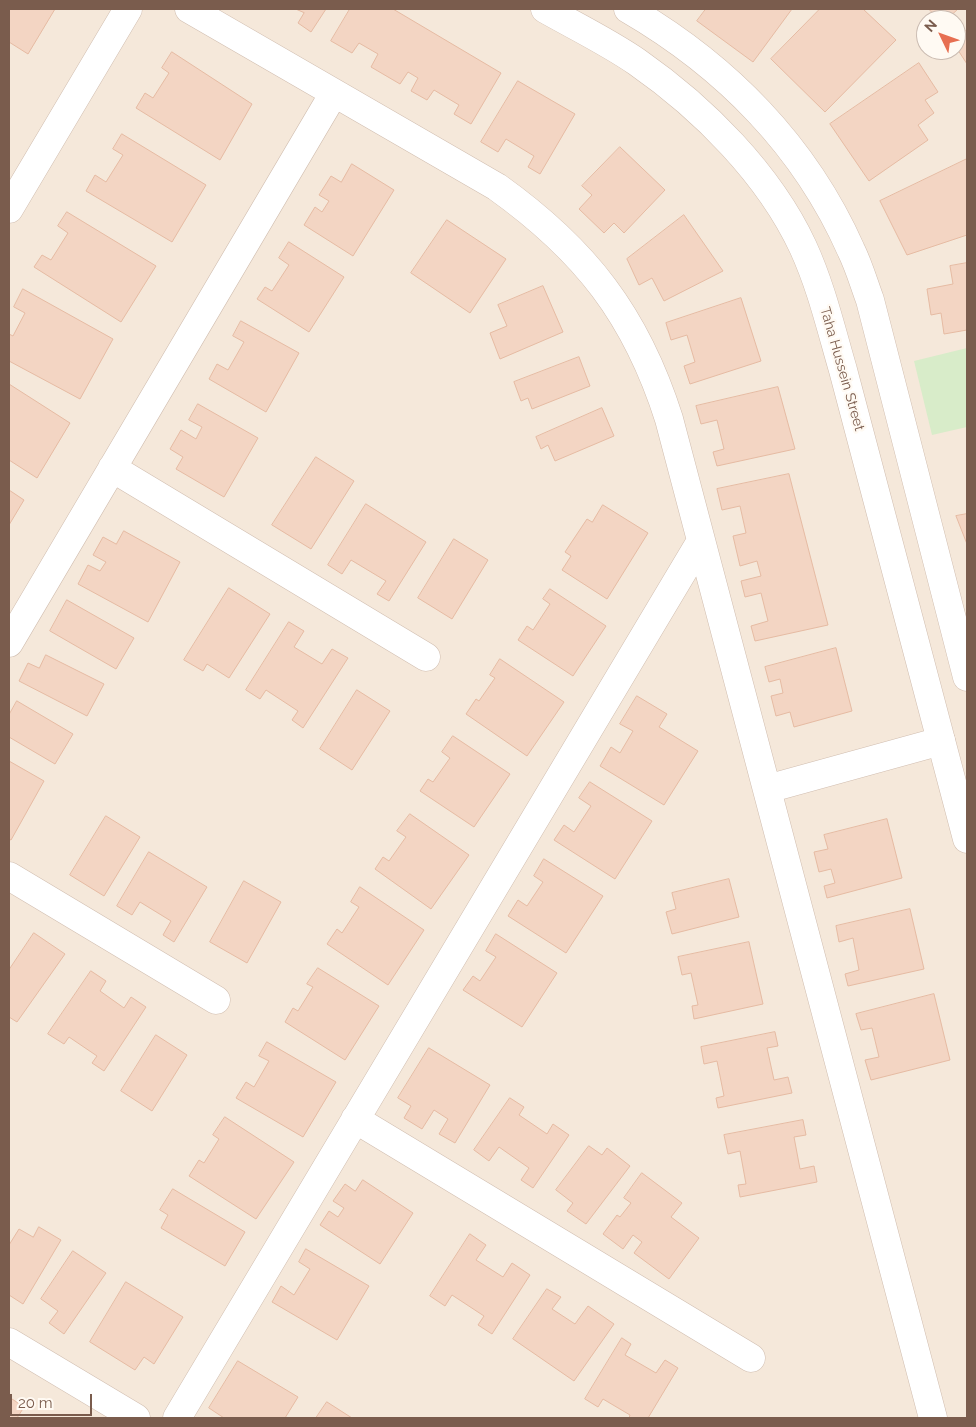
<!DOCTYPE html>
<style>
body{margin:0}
#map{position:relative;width:976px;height:1427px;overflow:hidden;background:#fdf6ec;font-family:Raleway,sans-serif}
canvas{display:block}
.frame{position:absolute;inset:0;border:10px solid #7a5c4d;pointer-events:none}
.north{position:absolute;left:916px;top:10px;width:50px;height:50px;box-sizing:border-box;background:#fffaf3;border:1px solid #cabbb1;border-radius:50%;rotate:312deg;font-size:14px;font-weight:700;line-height:20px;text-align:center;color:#7a5c4d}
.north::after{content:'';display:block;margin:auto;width:18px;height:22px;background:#e76f51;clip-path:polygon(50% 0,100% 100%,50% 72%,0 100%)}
.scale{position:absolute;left:10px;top:1394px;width:82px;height:22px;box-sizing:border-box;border:2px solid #7a5c4d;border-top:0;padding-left:6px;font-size:15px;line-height:18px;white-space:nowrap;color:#7a5c4d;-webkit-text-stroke:4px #fffaf3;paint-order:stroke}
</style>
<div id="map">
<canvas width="976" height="1427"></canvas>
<div class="frame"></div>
<div class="north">N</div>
<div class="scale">20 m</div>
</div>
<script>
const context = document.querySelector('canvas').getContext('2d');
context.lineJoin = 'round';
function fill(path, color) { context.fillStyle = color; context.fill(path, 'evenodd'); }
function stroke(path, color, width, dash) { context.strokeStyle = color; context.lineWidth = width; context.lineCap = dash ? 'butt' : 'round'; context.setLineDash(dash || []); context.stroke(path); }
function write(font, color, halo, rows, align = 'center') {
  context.font = font + ' Raleway,sans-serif'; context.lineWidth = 4.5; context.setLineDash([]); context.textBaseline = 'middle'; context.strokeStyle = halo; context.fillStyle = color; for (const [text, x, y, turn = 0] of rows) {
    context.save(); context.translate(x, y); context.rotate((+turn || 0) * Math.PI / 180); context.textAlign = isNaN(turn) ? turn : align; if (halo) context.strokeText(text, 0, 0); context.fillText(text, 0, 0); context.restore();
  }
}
fill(new Path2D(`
 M9,9H967V1418H9ZM926,20H956V50H926Z`), '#f5e8da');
fill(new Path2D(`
 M967,348V427L932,435L914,361Z`), '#d8ecc9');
const building = new Path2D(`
 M9,9H55L28,54L9,42Z
 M296,9H326L311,32L298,23L304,13Z
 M350,9H393L501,73L471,124L454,114L459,105L434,90L427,100L411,91L418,78L408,72L400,84L371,67L378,54L359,43L352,53L331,41Z
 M706,9H792L753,62L697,21Z
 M820,9H863L896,40L825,112L771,59Z
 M929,9H958L946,20H940Z
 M967,30V64L956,47V38Z
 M172,52L252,104L220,160L136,108L145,93L153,98L169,73L162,68Z
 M919,63L938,92L925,100L934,113L918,125L928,140L869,181L830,124Z
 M518,81L575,114L540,174L528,167L534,156L506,139L498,152L481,142Z
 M122,134L206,185L172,242L86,191L95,175L106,182L123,155L113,149Z
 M620,147L665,190L624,233L614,223L604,233L579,209L592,195L582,186Z
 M967,159V235L907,255L880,201Z
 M352,164L394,190L353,256L304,225L315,207L322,212L329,201L319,195L331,176L341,182Z
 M67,212L156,266L121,322L34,267L42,255L51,260L68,233L58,226Z
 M684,215L723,271L664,301L652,278L639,285L627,259Z
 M447,220L506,259L470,313L411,273Z
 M289,242L344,277L309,332L257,299L265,287L272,291L289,265L279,258Z
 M967,263V330L944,334L941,313L931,315L927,289L953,284L950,266Z
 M543,286L563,332L500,359L490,333L507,326L498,305Z
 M23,289L113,339L80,399L9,361V334L13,336L25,313L14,307Z
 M741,298L761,361L690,384L684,366L695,362L687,335L671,340L666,323Z
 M241,321L299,353L266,412L209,379L217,364L228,370L244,342L233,336Z
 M579,357L590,386L532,409L528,398L521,401L514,382Z
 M9,384L70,423L37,478L9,460Z
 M778,387L795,449L717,466L713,452L724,449L717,420L701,424L696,406Z
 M198,404L258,438L224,497L176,469L183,457L170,449L181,430L196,439L202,427L189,420Z
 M602,408L614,436L555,461L548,445L541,449L536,437Z
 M316,457L354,481L311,549L272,525Z
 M789,474L828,625L755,641L751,626L768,621L761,593L745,597L741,581L761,576L757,561L740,566L733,536L746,533L740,506L722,510L717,489Z
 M9,490L24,500L9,525Z
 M366,504L426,542L389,601L377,594L386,581L351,560L342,574L328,565Z
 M603,505L648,533L607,599L562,570L571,556L565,552L587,519L592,522Z
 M967,514V544L956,516Z
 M124,531L180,562L148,622L78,584L88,565L100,571L106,562L93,555L103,537L116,544Z
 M454,539L488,560L452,619L418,598Z
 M229,588L270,614L229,678L207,664L203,671L184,660Z
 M550,589L606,626L573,676L518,640L527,626L533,630L550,604L543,599Z
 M67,600L134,638L116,669L50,631Z
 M289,622L304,631L294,647L322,664L332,649L348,658L303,728L292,720L298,711L266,690L260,699L246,690Z
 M836,648L852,711L794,727L790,712L776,716L771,696L783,693L780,679L769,682L765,667Z
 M46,655L104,684L87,716L19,681L28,663L39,668Z
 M500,659L564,702L527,756L466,714L476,699L479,701L495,678L490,675Z
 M357,690L390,711L352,770L320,749Z
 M637,696L667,714L659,727L698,751L664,805L600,766L611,747L620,753L633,731L620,724Z
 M17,701L73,734L55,764L9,737V715Z
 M453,736L510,774L474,827L420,791L428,779L433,782L450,758L442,752Z
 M9,761L44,781L11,840L9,839Z
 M590,782L652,821L615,879L554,840L564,825L574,832L591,806L579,798Z
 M410,814L469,855L431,909L375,869L383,857L389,861L406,837L397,831Z
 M106,816L140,837L104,896L70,875Z
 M887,819L902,878L827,898L824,886L835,883L831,869L819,872L814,852L828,849L824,835Z
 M149,852L207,887L174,942L163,935L171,921L140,902L132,915L117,906Z
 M544,859L603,896L566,953L508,916L518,900L527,906L543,882L534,876Z
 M729,879L739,917L672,934L666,912L676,909L672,893Z
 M244,881L281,902L247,963L210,942Z
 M360,887L424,930L388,985L327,944L337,929L342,933L359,907L351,902Z
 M910,909L924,969L848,986L845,974L859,970L853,938L839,942L836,926Z
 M34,933L65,954L17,1022L9,1017V970Z
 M496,934L557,973L522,1027L463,990L473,976L480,981L496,957L486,951Z
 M749,942L763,1004L694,1019L692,1006L698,1005L691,973L682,975L678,957Z
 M318,968L379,1006L345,1060L285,1022L293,1008L298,1011L313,987L307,984Z
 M91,971L106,981L100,991L124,1008L131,997L146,1007L104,1071L92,1063L97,1056L69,1037L64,1044L48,1034Z
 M934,994L950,1060L871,1080L865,1060L879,1057L872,1028L861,1030L856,1014Z
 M775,1032L778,1046L767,1048L774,1080L788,1077L792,1093L718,1108L716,1098L724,1096L717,1061L704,1064L701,1047Z
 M156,1035L187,1055L152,1111L121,1091Z
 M267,1042L336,1082L303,1137L236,1098L246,1082L254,1087L269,1061L259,1056Z
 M429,1048L490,1085L455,1143L439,1134L448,1119L434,1110L422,1129L404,1118L411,1106L398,1098Z
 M510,1098L524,1107L519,1115L547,1134L553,1124L569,1135L533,1188L521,1180L529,1168L499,1147L489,1161L474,1150Z
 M225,1117L294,1162L256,1219L189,1176L199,1160L204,1163L219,1139L213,1135Z
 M803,1120L806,1135L794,1137L800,1169L814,1166L817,1182L740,1197L738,1185L746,1184L740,1151L728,1154L724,1135Z
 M589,1146L602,1155L607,1148L630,1166L586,1224L567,1211L573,1203L556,1190Z
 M642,1173L682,1203L671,1217L699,1238L669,1279L634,1253L642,1242L633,1235L623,1249L603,1234L617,1215L620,1217L631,1203L624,1198Z
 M363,1180L413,1213L380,1264L320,1225L329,1211L338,1217L344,1208L333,1201L345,1184L355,1191Z
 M173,1189L245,1232L225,1266L161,1228L168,1215L160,1210Z
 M39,1227L61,1240L23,1304L9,1295V1245L19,1229L33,1237Z
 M470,1234L486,1245L476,1260L503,1277L512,1263L530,1275L492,1334L478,1325L484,1316L452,1295L445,1306L430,1296Z
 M306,1249L369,1286L337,1340L272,1302L281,1286L294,1295L310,1269L299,1262Z
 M73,1251L106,1273L64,1334L49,1323L58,1311L41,1299Z
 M126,1282L183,1317L154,1364L144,1357L135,1370L90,1342Z
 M547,1289L561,1297L552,1309L575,1324L588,1306L614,1324L574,1381L513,1339Z
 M622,1338L631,1344L625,1355L656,1373L665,1360L678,1368L648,1418H629L630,1415L603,1399L598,1407L585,1399Z
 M238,1361L298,1397L285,1418H224L209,1408Z
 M9,1397L24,1407L17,1418H9Z
 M327,1402L352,1418H316Z`);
fill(building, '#f3d5c3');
stroke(building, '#e6bba3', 1);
const minor = new Path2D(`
 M189,9L497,187C585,250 636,315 669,419L933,1418
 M9,209L128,9
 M112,468L426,657
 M9,643L334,93
 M767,789L941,741
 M9,876L216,1000
 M355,1119L751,1358
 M9,1342L136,1418
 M177,1418L701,541`);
const tertiary = new Path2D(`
 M545,9C575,26 608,42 637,62C703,108 769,174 803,247C821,286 831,329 843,370L967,839
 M628,9C726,66 805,146 851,250C859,266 864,284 870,300L967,677`);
stroke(minor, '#d1beb0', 29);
stroke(tertiary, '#d1beb0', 29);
stroke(minor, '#fff', 28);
stroke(tertiary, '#fff', 28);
write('14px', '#7a5c4d', '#fffaf3', [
 ["Taha Hussein Street",842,369,74]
]);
</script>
